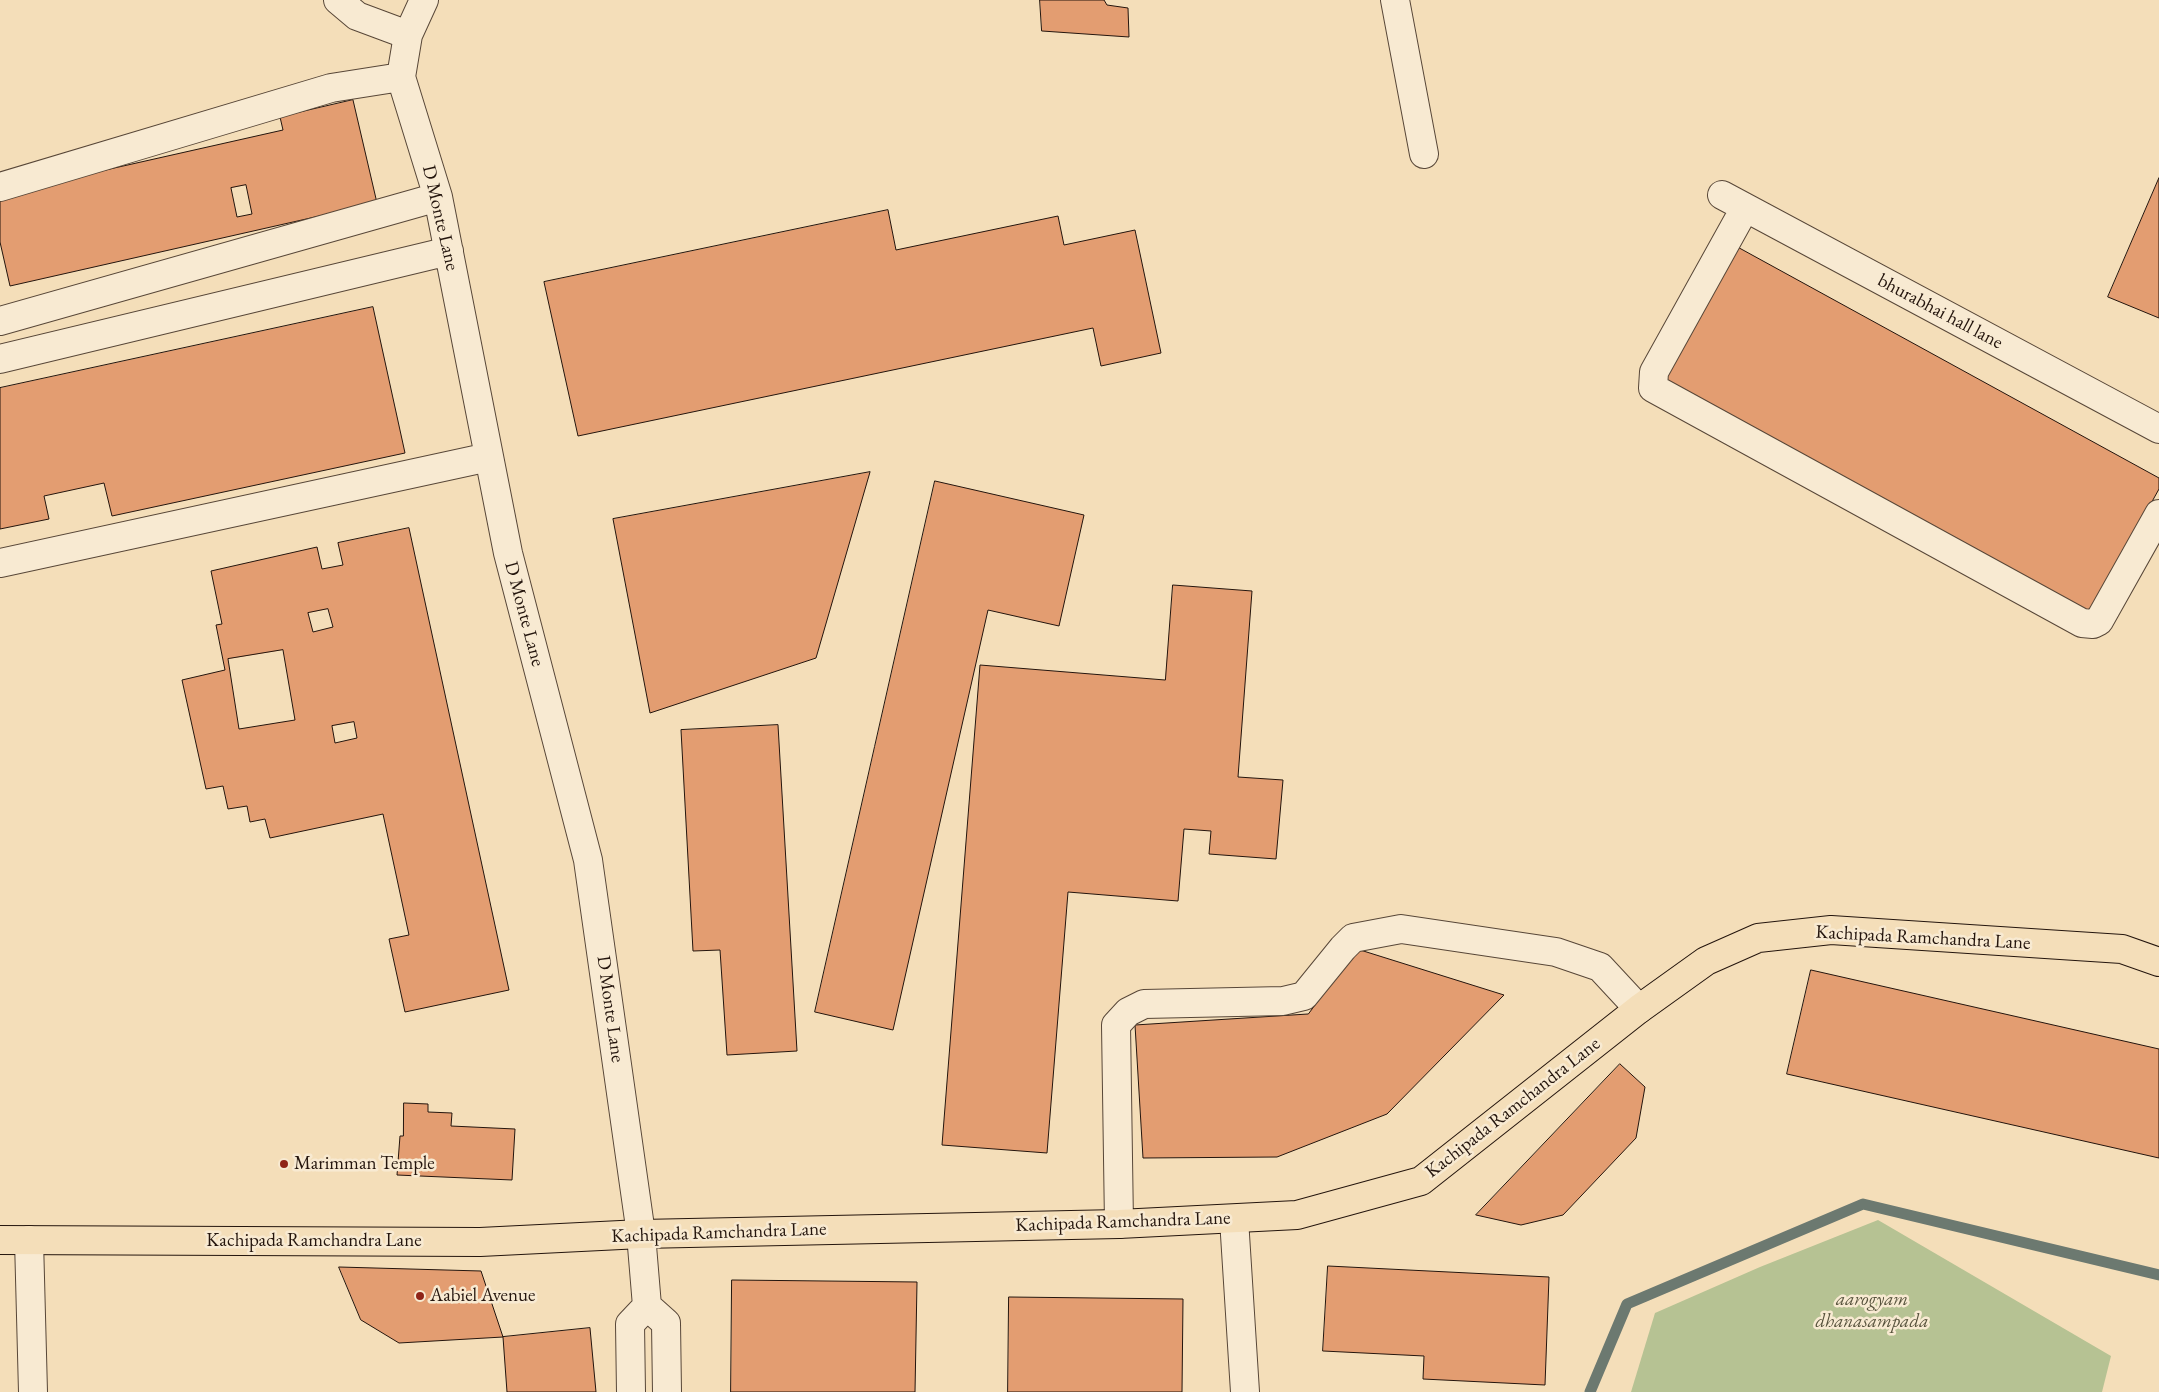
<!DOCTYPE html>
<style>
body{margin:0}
canvas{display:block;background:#f4deb9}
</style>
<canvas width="2159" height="1392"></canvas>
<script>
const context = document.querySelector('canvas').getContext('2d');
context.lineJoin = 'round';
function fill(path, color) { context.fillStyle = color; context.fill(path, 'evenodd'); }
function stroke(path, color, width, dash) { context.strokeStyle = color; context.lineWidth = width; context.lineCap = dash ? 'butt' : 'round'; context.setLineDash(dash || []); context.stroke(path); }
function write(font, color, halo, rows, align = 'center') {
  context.font = font + ' "EB Garamond",serif'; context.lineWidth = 5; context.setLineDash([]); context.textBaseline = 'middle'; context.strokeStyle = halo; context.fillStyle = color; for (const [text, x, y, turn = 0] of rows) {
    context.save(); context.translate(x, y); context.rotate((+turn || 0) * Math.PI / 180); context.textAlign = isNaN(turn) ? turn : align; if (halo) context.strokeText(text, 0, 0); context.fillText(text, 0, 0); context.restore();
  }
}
fill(new Path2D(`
 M1878,1220L2111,1356L2102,1392H1631L1655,1313L1760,1267Z`), '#b6c293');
stroke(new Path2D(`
 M1590,1392L1627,1304L1863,1204L2159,1275`), '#6c7970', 11);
const building = new Path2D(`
 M1040,0H1104L1107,5L1128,8L1129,37L1042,31Z
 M353,100L377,203L10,286L0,242V190L101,167V171L283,130L280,117ZM246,185L252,214L237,217L231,188Z
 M2159,178V318L2108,297Z
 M888,210L896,250L1058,216L1064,245L1135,230L1161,353L1101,366L1093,328L578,436L544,282Z
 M1732,244L2159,478V489L2089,615L1658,379Z
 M373,307L405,453L112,516L104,483L44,496L49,519L0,529V388Z
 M870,472L816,658L650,713L613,519Z
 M935,481L1084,515L1059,626L988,610L893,1030L815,1012Z
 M409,528L509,990L405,1012L389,939L409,935L383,814L270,838L265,819L250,822L247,806L228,809L223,786L206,789L182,680L225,670L216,625L222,624L211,571L317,547L322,569L343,565L338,543ZM328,609L333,627L313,632L308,613ZM283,650L295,720L239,729L228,659ZM354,722L357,738L335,743L332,726Z
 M1173,585L1252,591L1238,777L1283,780L1276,859L1209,854L1211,831L1184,829L1178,901L1068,892L1047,1153L942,1145L980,665L1165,680Z
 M778,725L797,1051L727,1055L720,950L693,951L681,730Z
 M1357,949L1504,995L1387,1114L1277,1157L1143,1158L1135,1025L1308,1014Z
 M1811,970L2159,1049V1158L1787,1074Z
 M1620,1064L1645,1087L1636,1138L1563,1215L1521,1225L1476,1215Z
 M404,1103L428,1104V1112L452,1113L451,1126L515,1129L512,1180L397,1175L400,1136H403Z
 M1328,1266L1549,1277L1545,1385L1423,1379L1424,1356L1323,1351Z
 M339,1267L481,1271L503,1337L399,1343L361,1320Z
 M732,1280L917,1282L915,1392H731Z
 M1009,1297L1183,1299L1182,1392H1008Z
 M590,1328L596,1392H507L503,1337Z`);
fill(building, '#e39d71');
stroke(building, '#24150d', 1);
const minor = new Path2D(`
 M338,0L357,16L408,35
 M424,0L408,35L401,77L438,197L508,553L588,860L641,1234L647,1306L666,1323L667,1392
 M1395,0L1424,154
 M0,187L331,88L401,77
 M1722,195L2159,429
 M1745,208L1654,372L1653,388L2082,623L2093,624L2099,621L2159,514
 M0,321L438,197
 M0,359L449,251
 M0,563L489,457
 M1234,1219L1245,1392
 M1119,1224L1116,1025L1128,1012L1144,1004L1283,1001L1304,996L1343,948L1353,938L1401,929L1556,952L1600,967L1639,1009
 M29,1240L33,1392
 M631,1392L630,1324L647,1306`);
const major = new Path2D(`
 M0,1240L480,1242L641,1234L1119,1224L1297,1215L1421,1181L1639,1009L1706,961L1758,938L1831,930L2122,949L2159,962`);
stroke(minor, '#584738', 30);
stroke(major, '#24150d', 30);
stroke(minor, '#f8ead2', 28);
stroke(major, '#f4deb9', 28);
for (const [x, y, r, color] of [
 [284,1164,5,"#8f2418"],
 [420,1296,5,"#8f2418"]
]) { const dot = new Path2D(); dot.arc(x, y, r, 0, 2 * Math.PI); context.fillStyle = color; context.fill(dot); stroke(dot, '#f8ead2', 2); }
write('19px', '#24150d', '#f8ead2', [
 ["D Monte Lane",440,218,77],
 ["bhurabhai hall lane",1940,312,28],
 ["D Monte Lane",524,614,75],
 ["Kachipada Ramchandra Lane",1923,938,3],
 ["D Monte Lane",610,1009,82],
 ["Kachipada Ramchandra Lane",1513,1108,-38],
 ["Kachipada Ramchandra Lane",1123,1222,-2],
 ["Kachipada Ramchandra Lane",719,1233,-2],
 ["Kachipada Ramchandra Lane",314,1241]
]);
write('19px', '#24150d', '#f8ead2', [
 ["Marimman Temple",294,1164],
 ["Aabiel Avenue",430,1296]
], 'left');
write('italic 19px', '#57523c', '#f8ead2', [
 ["aarogyam",1872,1300],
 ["dhanasampada",1872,1322]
]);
</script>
